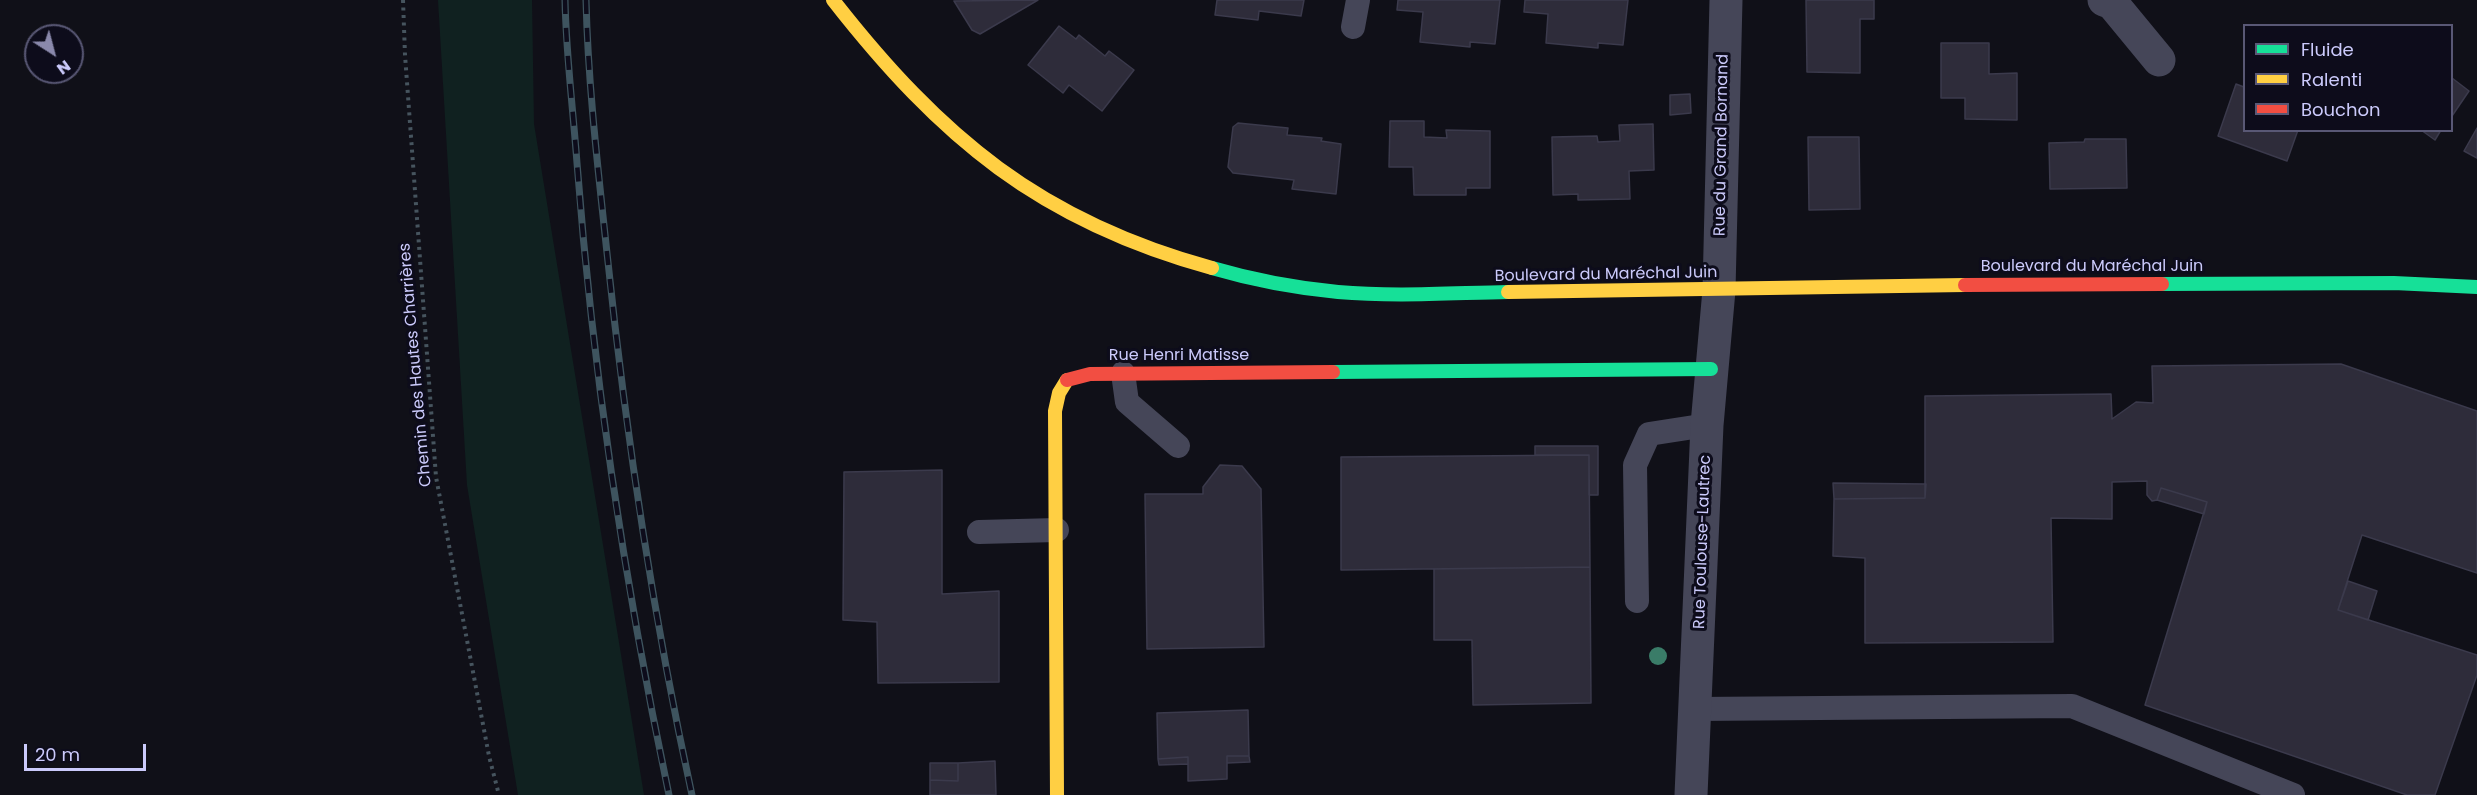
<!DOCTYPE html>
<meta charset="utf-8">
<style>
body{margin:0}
#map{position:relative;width:2477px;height:795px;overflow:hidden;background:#101018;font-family:Poppins,sans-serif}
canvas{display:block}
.legend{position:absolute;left:2243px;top:24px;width:210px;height:108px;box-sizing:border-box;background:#0d0c1b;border:2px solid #595875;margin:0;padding:8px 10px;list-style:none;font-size:18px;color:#cbcafb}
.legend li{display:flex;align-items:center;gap:12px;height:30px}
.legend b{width:30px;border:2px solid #595875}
.north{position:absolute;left:24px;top:24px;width:60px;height:60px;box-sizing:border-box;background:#0d0c1b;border:2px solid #595875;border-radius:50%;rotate:144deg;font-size:16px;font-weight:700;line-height:24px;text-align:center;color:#cbcafb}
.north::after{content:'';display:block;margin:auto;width:21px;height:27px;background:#8a89ac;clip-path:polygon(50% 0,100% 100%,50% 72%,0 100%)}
.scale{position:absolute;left:24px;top:744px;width:122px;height:27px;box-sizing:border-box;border:3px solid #cbcafb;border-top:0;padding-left:8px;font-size:18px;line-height:21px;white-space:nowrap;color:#cbcafb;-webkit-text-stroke:4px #0d0c1b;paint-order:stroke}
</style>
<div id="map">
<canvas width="2477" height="795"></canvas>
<ul class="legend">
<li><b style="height:8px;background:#16e098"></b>Fluide</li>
<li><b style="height:8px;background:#ffcf43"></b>Ralenti</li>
<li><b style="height:8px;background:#f24e42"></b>Bouchon</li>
</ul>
<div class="north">N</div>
<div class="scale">20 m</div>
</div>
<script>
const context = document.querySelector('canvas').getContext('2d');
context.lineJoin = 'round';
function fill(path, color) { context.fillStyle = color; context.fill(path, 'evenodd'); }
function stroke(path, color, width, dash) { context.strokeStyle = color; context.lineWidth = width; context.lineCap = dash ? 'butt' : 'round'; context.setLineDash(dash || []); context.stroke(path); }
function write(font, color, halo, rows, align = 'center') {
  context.font = font + ' Poppins,sans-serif'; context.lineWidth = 6; context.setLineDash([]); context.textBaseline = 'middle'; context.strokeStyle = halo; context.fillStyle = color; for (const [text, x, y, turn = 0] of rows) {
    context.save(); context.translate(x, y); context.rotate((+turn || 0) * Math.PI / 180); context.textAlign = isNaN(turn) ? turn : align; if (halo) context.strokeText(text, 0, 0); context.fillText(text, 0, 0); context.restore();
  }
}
fill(new Path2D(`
 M438,0H532L534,124L644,795H518L467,485Z`), '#102120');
const building = new Path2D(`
 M1038,0L980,34L972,30L954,1Z
 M1217,0H1304L1301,16L1259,11L1258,20L1215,15Z
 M1398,0H1500L1495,44L1470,42V47L1420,42L1423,12L1397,10Z
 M1525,0H1628L1623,45L1598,43V48L1546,43L1548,14L1524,12Z
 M1806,0H1874V19H1860V73L1807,72Z
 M1059,26L1076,39L1079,35L1105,56L1109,51L1134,70L1102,111L1069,85L1063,93L1028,65Z
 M1941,43H1989V74L2017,73V120L1965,119V98H1941Z
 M2452,78L2469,91L2452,116Z
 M2236,84L2244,87V130H2298L2287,161L2218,136Z
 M1690,94L1691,113L1670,115V95Z
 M1390,121H1424V137L1447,138L1446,130L1490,131V188H1466V195H1414L1413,167H1389Z
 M1238,123L1288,128L1287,135L1322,138L1321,141L1341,144L1336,194L1292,189L1294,180L1233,173L1228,167L1233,127Z
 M1653,124L1654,170L1629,171L1630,199L1578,200V194L1553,195L1552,137L1597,136L1598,142L1620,141L1619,125Z
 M2477,128V158L2464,151Z
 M2421,130H2441L2435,140Z
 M1808,137H1859L1860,209L1809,210Z
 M2085,139H2126L2127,188L2050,189L2049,143L2084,142Z
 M2341,364L2477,411V573L2362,535L2338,610L2477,655V675L2435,795H2407L2145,705L2207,502L2161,488L2157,500L2152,501L2147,495V481L2112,482V519L2051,518L2053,642L1865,643V558L1833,556L1834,499L1925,498V396L2111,394L2112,419L2136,402L2153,403L2152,366Z
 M1535,446H1598V495H1589V455H1535Z
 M1589,455L1590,567L1341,570V457Z
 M1220,465L1242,466L1261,489L1264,647L1147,649L1145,494H1203V487Z
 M942,470V594L999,591V682L878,683L877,622L843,620L844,472Z
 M1833,483L1926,484L1925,498L1834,499Z
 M2161,488L2207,502L2204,514L2157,500Z
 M1590,567L1591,703L1473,705L1472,640H1434V569Z
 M2348,581L2377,591L2368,620L2338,610Z
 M1248,710L1249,756H1227V779L1188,781V757L1158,759L1157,713Z
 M1227,756H1249L1250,762L1227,763Z
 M1188,757V764L1159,765L1158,759Z
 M995,761L996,795H930V780L958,781V763Z
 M930,763H958V781L930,780Z`);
fill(building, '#2e2c3a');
stroke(building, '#3b3a4c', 1.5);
stroke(new Path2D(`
 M403,0L405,55L436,477L489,756L499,795`), '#46545e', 4, [3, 4.5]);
stroke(new Path2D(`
 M1353,27L1358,0
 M1123,373L1127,402L1178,446
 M979,532L1057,530
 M1637,601L1635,465L1649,434L1707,425
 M1696,709L2072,706L2293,795`), '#454658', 24);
stroke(new Path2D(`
 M2104,0L2112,3L2159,60
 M1691,795L1707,425L1719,290L1726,0`), '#454658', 33);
stroke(new Path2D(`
 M1212,268C1253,280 1296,288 1338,292C1395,297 1452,293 1508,292
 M2162,284L2394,283L2477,287
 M1333,372L1711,369`), '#16e098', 14);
stroke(new Path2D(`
 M833,0C941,138 1040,221 1212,268
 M1508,292L1965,285
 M1057,795L1055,411L1059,393L1067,380`), '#ffcf43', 14);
stroke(new Path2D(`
 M1965,285L2162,284
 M1067,380L1090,374L1333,372`), '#f24e42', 14);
const rail = new Path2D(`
 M565,0C566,54 573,109 577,163C593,376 625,586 669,795
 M586,0C588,84 598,169 607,253C626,436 653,616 692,795`);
stroke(rail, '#3e545f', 7);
stroke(rail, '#0d0c1b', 4.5, [14]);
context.fillStyle = '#3a7c68';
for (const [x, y] of [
 [1658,656]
]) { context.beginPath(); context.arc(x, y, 9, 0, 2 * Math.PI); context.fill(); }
write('16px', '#cbcafb', '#0d0c1b', [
 ["Rue du Grand Bornand",1722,145,-89],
 ["Boulevard du Maréchal Juin",2092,267],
 ["Boulevard du Maréchal Juin",1606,275,-1],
 ["Rue Henri Matisse",1179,356],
 ["Chemin des Hautes Charrières",416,365,-95],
 ["Rue Toulouse-Lautrec",1703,542,-88]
]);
</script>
